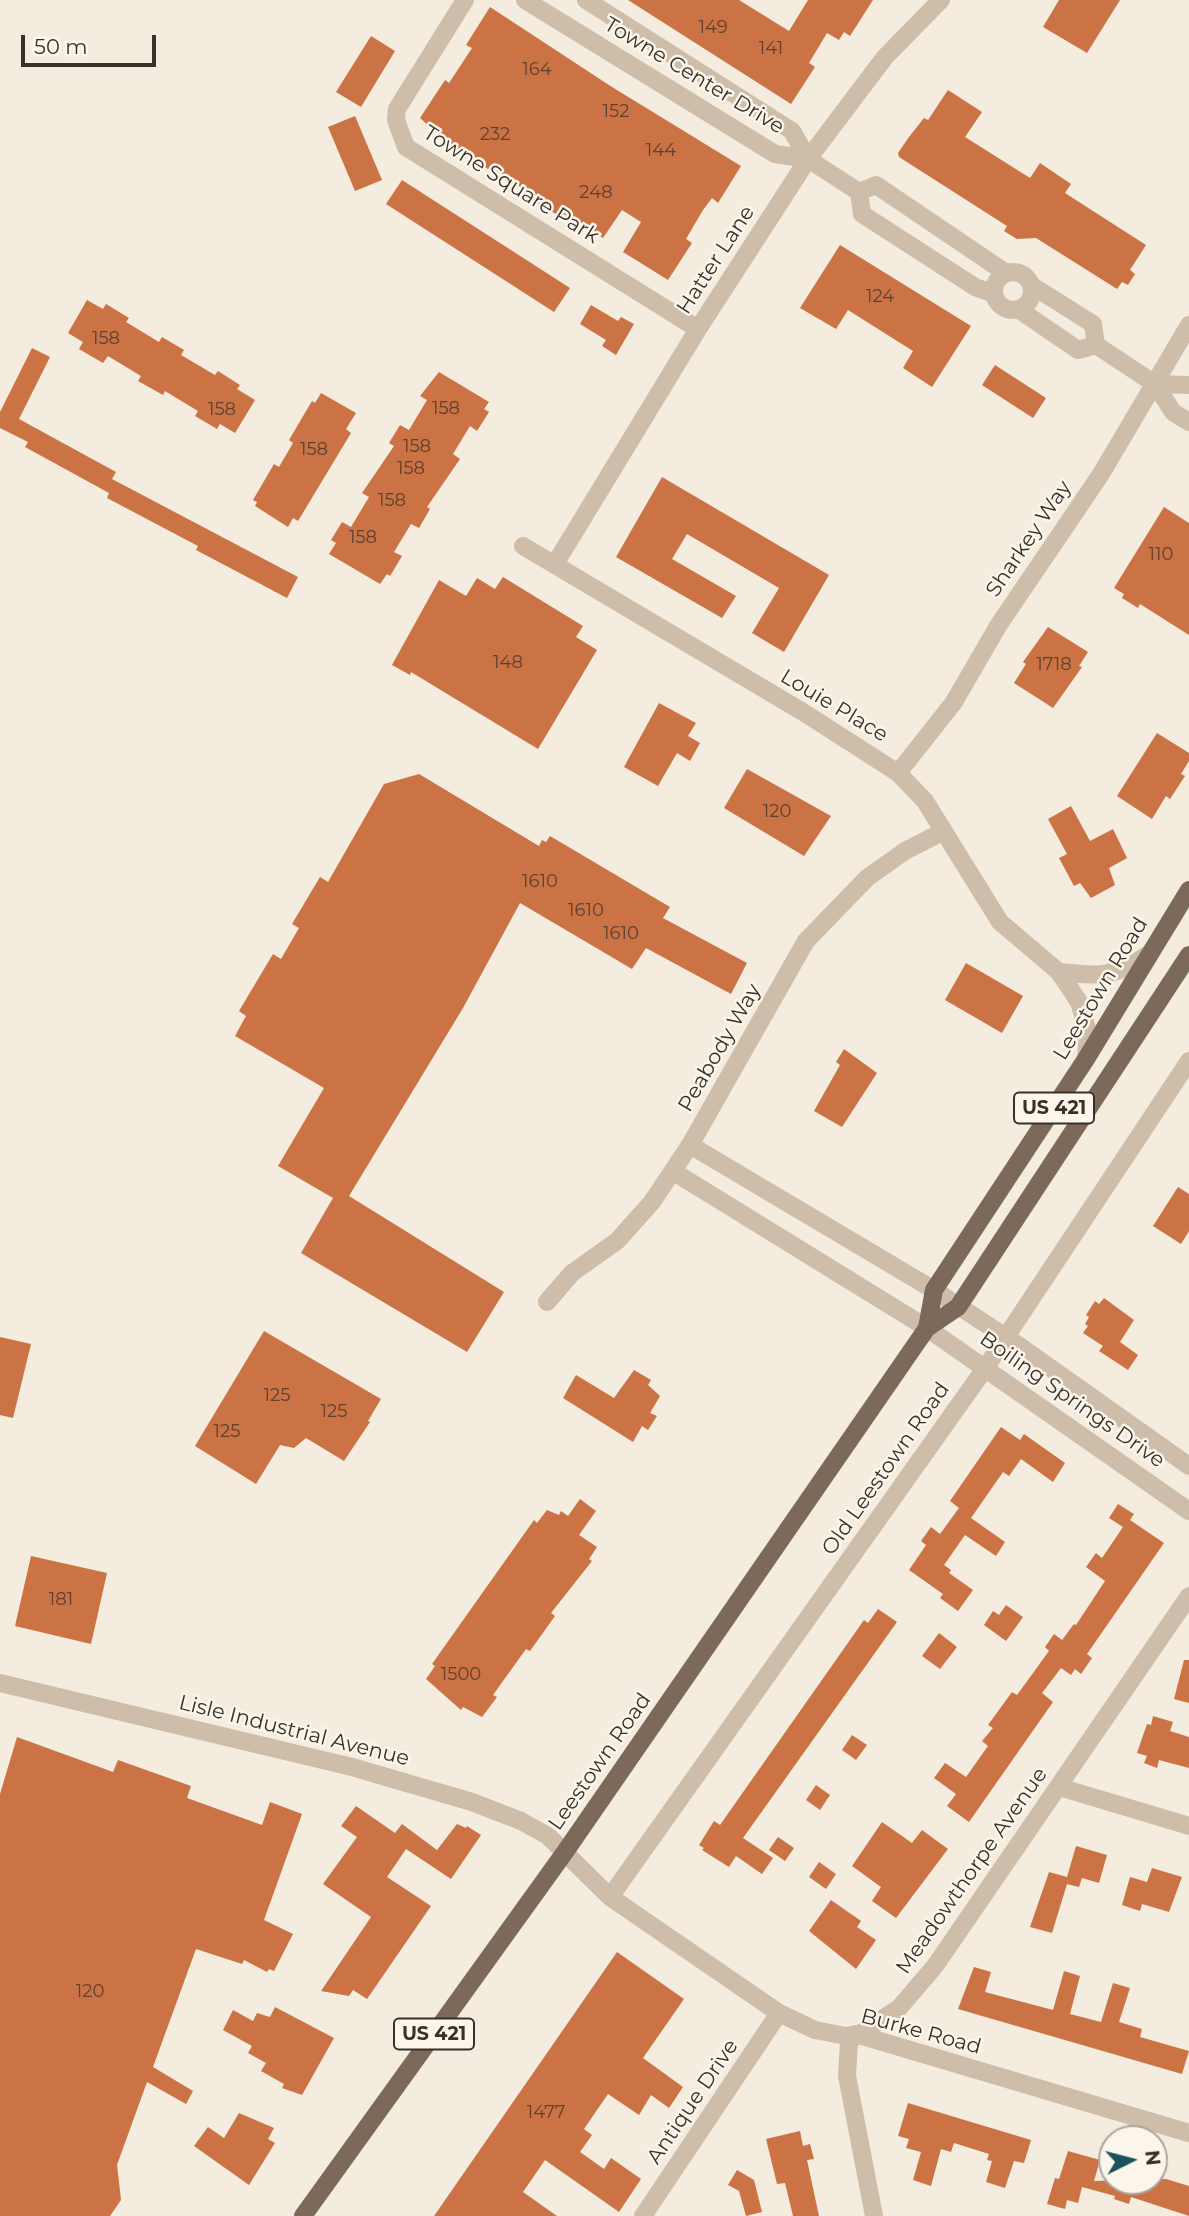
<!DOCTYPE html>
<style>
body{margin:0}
#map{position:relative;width:1189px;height:2216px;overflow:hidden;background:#f4ecde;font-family:Montserrat,sans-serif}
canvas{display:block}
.north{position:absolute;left:1098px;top:2125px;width:70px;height:70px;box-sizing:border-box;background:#fbf5eb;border:2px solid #ada69d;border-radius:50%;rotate:84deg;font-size:19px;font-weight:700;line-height:28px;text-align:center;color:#393029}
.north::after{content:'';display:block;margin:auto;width:24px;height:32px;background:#1d525d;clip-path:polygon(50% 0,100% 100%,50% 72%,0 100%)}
.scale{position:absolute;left:21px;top:35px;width:135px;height:32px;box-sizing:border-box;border:4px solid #393029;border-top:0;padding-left:9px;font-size:21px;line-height:24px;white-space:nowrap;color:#393029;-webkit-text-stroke:5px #fbf5eb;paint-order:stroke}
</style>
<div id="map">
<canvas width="1189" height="2216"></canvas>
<div class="north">N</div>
<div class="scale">50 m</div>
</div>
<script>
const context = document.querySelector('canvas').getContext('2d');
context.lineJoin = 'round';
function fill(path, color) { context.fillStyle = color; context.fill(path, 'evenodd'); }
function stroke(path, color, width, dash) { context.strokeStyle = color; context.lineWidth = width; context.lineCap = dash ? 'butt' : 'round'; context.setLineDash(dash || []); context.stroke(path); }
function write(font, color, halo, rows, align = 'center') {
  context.font = font + ' Montserrat,sans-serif'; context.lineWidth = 5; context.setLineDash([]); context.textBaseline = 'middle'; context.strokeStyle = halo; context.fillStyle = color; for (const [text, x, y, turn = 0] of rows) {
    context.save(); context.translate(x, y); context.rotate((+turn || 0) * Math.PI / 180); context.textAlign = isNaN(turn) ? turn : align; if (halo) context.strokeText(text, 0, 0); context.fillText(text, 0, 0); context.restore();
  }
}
fill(new Path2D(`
 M628,0H739L789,31L808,0H873L850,36L844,32L839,40L827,33L809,63L815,67L791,104Z
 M1059,0H1120L1087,53L1043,27Z
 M490,7L612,87L741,166L718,203L712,198L703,210L686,239L692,243L668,280L623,252L641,222L622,210L603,238L564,214L561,217L537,203L525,195L526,192L517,184L490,167L488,169L464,154L463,156L420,118L445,80L449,83L472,48L466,45Z
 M371,36L395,51L361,107L336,92Z
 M948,90L982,112L965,137L1030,178L1040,163L1071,184L1065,193L1146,245L1130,270L1135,274L1128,285L1122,282L1117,289L1036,238L1017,239L1004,231L1007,226L899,157L898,153L909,137L924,118L928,120Z
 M355,116L382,180L355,191L328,127Z
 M402,180L570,288L554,312L386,204Z
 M840,245L971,326L932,387L903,368L913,351L848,310L836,329L800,308Z
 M87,300L103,309L106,304L129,318L126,322L159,342L162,337L184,350L181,355L215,375L218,371L240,385L237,389L255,400L235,433L220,424L217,429L195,416L198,411L165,391L163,395L138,381L141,376L108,356L103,363L79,349L83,342L68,333Z
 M591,305L618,321L621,317L634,324L616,355L602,346L606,340L580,324Z
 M32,348L50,357L19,419L116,472L112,479L298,577L287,598L196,550L198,546L107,498L109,493L25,447L28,442L0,428V412Z
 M995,365L1046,398L1033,418L982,385Z
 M439,372L489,402L484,409L489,412L477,431L470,426L453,454L460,459L427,507L430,509L419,528L411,524L394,552L402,556L390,576L387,574L380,584L329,554L336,543L331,540L342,522L351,527L369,497L362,493L394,446L389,443L400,425L409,430L427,400L420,396Z
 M321,393L356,413L346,429L351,433L298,521L293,518L288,527L255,506L257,502L253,500L274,464L279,467L293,443L289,440L312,401L315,403Z
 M662,477L829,575L784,652L752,633L779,588L687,534L672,559L736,596L722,618L616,557Z
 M1164,507L1189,523V635L1140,604L1138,608L1122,598L1124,594L1114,588Z
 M503,577L583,626L576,637L597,650L538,749L411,672L410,675L392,665L439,580L466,596L477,578L495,589Z
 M1048,627L1088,652L1079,666L1082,667L1053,708L1014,683L1026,664L1023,662Z
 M659,703L696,723L688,736L700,743L690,761L677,753L658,786L624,767Z
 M1157,733L1189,753V761L1181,774L1185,776L1170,799L1166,796L1152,819L1117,796Z
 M747,769L831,816L804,856L724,808Z
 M419,774L539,846L542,840L546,842L550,836L670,907L663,918L747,963L731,994L646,948L632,969L520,903L463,1008L349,1196L504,1292L467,1352L301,1253L333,1198L278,1166L324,1088L235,1036L246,1016L239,1011L273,954L281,959L299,928L292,924L320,877L328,882L384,784Z
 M1071,806L1090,841L1113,829L1127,858L1109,868L1115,885L1091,898L1080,883L1074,886L1059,858L1067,854L1048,819Z
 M966,963L1023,996L1002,1033L945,1000Z
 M844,1049L877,1073L842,1127L814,1111L840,1065L836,1062Z
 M1178,1187L1189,1194V1231L1181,1244L1153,1226Z
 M1104,1298L1134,1320L1120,1342L1138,1355L1128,1370L1099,1351L1103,1346L1083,1333L1088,1326L1085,1324L1089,1317L1086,1315L1095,1301L1099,1304Z
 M264,1331L381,1399L368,1421L370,1422L344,1461L306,1438L294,1448L280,1445L256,1484L195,1446Z
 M0,1337L31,1344L13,1418L0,1415Z
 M634,1370L651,1380L648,1385L660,1396L650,1413L657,1416L648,1430L642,1426L633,1442L563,1398L576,1375L614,1398Z
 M1001,1427L1020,1440L1024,1434L1065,1463L1053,1482L1021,1459L1009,1476L1003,1472L971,1518L1005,1542L996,1556L965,1535L944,1565L951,1570L949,1573L973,1590L958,1611L940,1598L943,1594L909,1570L926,1545L921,1541L931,1527L940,1534L959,1508L950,1501Z
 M580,1499L596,1511L579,1535L597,1547L589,1559L592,1561L551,1613L555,1616L530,1651L526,1649L493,1695L497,1697L482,1717L463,1707L461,1710L426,1679L435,1666L432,1664L534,1520L537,1523L547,1510L559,1515L561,1511L568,1516Z
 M1118,1504L1134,1514L1130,1520L1164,1543L1087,1654L1092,1658L1081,1674L1075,1669L1071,1675L1061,1668L1042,1693L1053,1702L969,1822L947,1806L956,1794L934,1778L945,1763L966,1777L988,1746L982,1741L993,1728L988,1725L1012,1692L1017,1695L1049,1651L1045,1647L1054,1634L1062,1640L1074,1624L1076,1625L1105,1581L1086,1567L1096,1553L1102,1558L1123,1527L1109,1518Z
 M31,1556L107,1573L91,1644L15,1626Z
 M1006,1605L1023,1617L1006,1641L984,1625L993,1611L999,1615Z
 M878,1609L897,1622L743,1838L773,1858L762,1874L736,1856L729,1867L702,1850L704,1848L699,1845L714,1821L720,1825L864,1620L868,1623Z
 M939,1633L957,1647L940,1669L922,1656Z
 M1184,1660H1189V1703L1174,1699Z
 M1153,1716L1173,1722L1170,1731L1189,1737V1768L1159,1760L1157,1768L1144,1763L1147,1756L1137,1753L1147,1724L1151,1725Z
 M852,1735L867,1745L856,1760L842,1750Z
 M17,1737L113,1772L118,1760L191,1786L187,1798L262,1825L270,1802L302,1814L264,1920L293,1934L274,1971L269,1969L267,1972L244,1960L242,1964L196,1949L153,2067L193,2091L186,2104L147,2082L117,2165L121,2200L110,2216H0V1794Z
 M816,1785L830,1795L820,1810L806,1800Z
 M356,1806L395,1833L402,1824L437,1850L457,1824L466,1828L467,1826L481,1835L451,1879L406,1849L387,1877L431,1906L367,1999L353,1990L349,1996L321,1991L371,1917L323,1884L357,1837L341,1826Z
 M882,1822L912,1843L922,1830L948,1849L896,1918L872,1901L881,1887L852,1866Z
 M778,1837L794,1848L785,1861L769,1850Z
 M1076,1846L1107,1855L1099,1883L1082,1878L1079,1887L1067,1884L1052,1933L1030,1927L1049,1872L1067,1877Z
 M819,1862L836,1874L826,1889L809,1877Z
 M1152,1868L1182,1877L1169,1912L1142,1904L1140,1911L1122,1905L1130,1877L1147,1882Z
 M831,1900L861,1921L857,1927L876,1940L856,1969L809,1931Z
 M617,1952L684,1999L643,2058L683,2087L669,2108L651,2095L639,2115L608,2094L584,2129L592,2135L580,2152L604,2169L611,2158L641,2179L619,2212L545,2160L523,2192L557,2216H434Z
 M974,1967L991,1972L985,1992L1053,2010L1064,1971L1080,1976L1070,2014L1101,2022L1113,1983L1130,1988L1119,2022L1142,2029L1140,2037L1189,2051L1182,2074L958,2009Z
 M275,2007L334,2038L302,2095L282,2088L284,2084L261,2071L266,2063L248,2053L252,2046L223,2030L233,2010L253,2021L257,2013L270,2017Z
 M908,2103L1031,2140L1024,2163L1014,2161L1005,2188L986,2182L992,2161L987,2160L989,2154L954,2143L951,2152L941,2149L931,2186L913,2180L921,2152L906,2148L909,2139L898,2136Z
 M239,2113L274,2128L268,2139L275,2143L249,2185L194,2146L208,2127L224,2138Z
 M800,2131L803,2146L810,2144L814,2159L807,2160L819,2216H793L785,2183L777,2184L766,2139Z
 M1068,2151L1100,2160L1094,2181L1166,2179L1189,2186V2216L1131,2197L1129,2204L1114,2199L1115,2196L1082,2187L1078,2203L1067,2200L1065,2209L1047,2204L1055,2178L1059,2179Z
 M737,2170L754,2180L762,2212L746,2216L739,2191L728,2185Z`), '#cb7345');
stroke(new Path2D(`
 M465,0L397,109L396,120L406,147L698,329
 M525,0L775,154L808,159L859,192L862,214L975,287L994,294
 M586,0L792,131L808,159
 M859,192L876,185L1006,273
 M994 291a19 19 0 1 1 38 0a19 19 0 1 1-38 0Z
 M1031,285L1093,324L1096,345
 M1018,309L1078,350L1096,345L1155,384L1173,412L1189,422
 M1155,384L1189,385
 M523,546L803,712L898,773L925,801L1000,922L1059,972L1079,1002L1088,1032L1086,1059
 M555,564L698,329L808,159L885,57L941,0
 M898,773L954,702L998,626L1101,474L1189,325
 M1059,972C1100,976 1114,978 1149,954
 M690,1145L934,1290L1021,1347L1189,1466
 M674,1172L927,1328L1189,1511
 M547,1302L572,1273L617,1241L652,1202L690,1145L806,941L867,878L905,851L944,831
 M0,1683L352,1767L472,1802L521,1821L548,1836L610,1897L779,2013L815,2030L846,2036L856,2034L1189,2133
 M1059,1787L1189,1826
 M610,1897L986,1367L1189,1061
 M643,2216L779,2013
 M874,2216L847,2076L849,2041L899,2008L935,1966L1189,1596`), '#cdbda9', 18);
stroke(new Path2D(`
 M927,1328L934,1290L1086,1059L1189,890
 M303,2216L565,1852L927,1328L958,1307L1189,955`), '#7c695a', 18);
write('18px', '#5e4130', null, [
 ["149",713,28],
 ["141",771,49],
 ["164",537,70],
 ["152",616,112],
 ["232",495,135],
 ["144",661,151],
 ["248",596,193],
 ["124",880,297],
 ["158",106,339],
 ["158",446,409],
 ["158",222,410],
 ["158",417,447],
 ["158",314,450],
 ["158",411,469],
 ["158",392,501],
 ["158",363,538],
 ["110",1161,555],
 ["148",508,663],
 ["1718",1054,665],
 ["120",777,812],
 ["1610",540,882],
 ["1610",586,911],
 ["1610",621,934],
 ["125",277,1396],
 ["125",334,1412],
 ["125",227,1432],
 ["181",61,1600],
 ["1500",461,1675],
 ["120",90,1992],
 ["1477",546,2113]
]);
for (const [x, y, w] of [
 [1054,1108,80],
 [434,2034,80]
]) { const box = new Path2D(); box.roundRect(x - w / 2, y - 15.5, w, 31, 5); context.fillStyle = '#fbf5eb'; context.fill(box); stroke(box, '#393029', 2); }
write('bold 19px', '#393029', null, [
 ["US 421",1054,1108],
 ["US 421",434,2034]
]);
write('21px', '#393029', '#fbf5eb', [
 ["Towne Center Drive",694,76,31],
 ["Towne Square Park",511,185,32],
 ["Hatter Lane",716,260,-57],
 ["Sharkey Way",1029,539,-56],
 ["Louie Place",834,706,31],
 ["Leestown Road",1101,989,-59],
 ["Peabody Way",720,1048,-60],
 ["Boiling Springs Drive",1072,1400,35],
 ["Old Leestown Road",886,1469,-55],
 ["Lisle Industrial Avenue",294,1731,14],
 ["Leestown Road",600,1762,-55],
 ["Meadowthorpe Avenue",972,1871,-55],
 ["Burke Road",921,2032,15],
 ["Antique Drive",693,2102,-56]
]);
</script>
